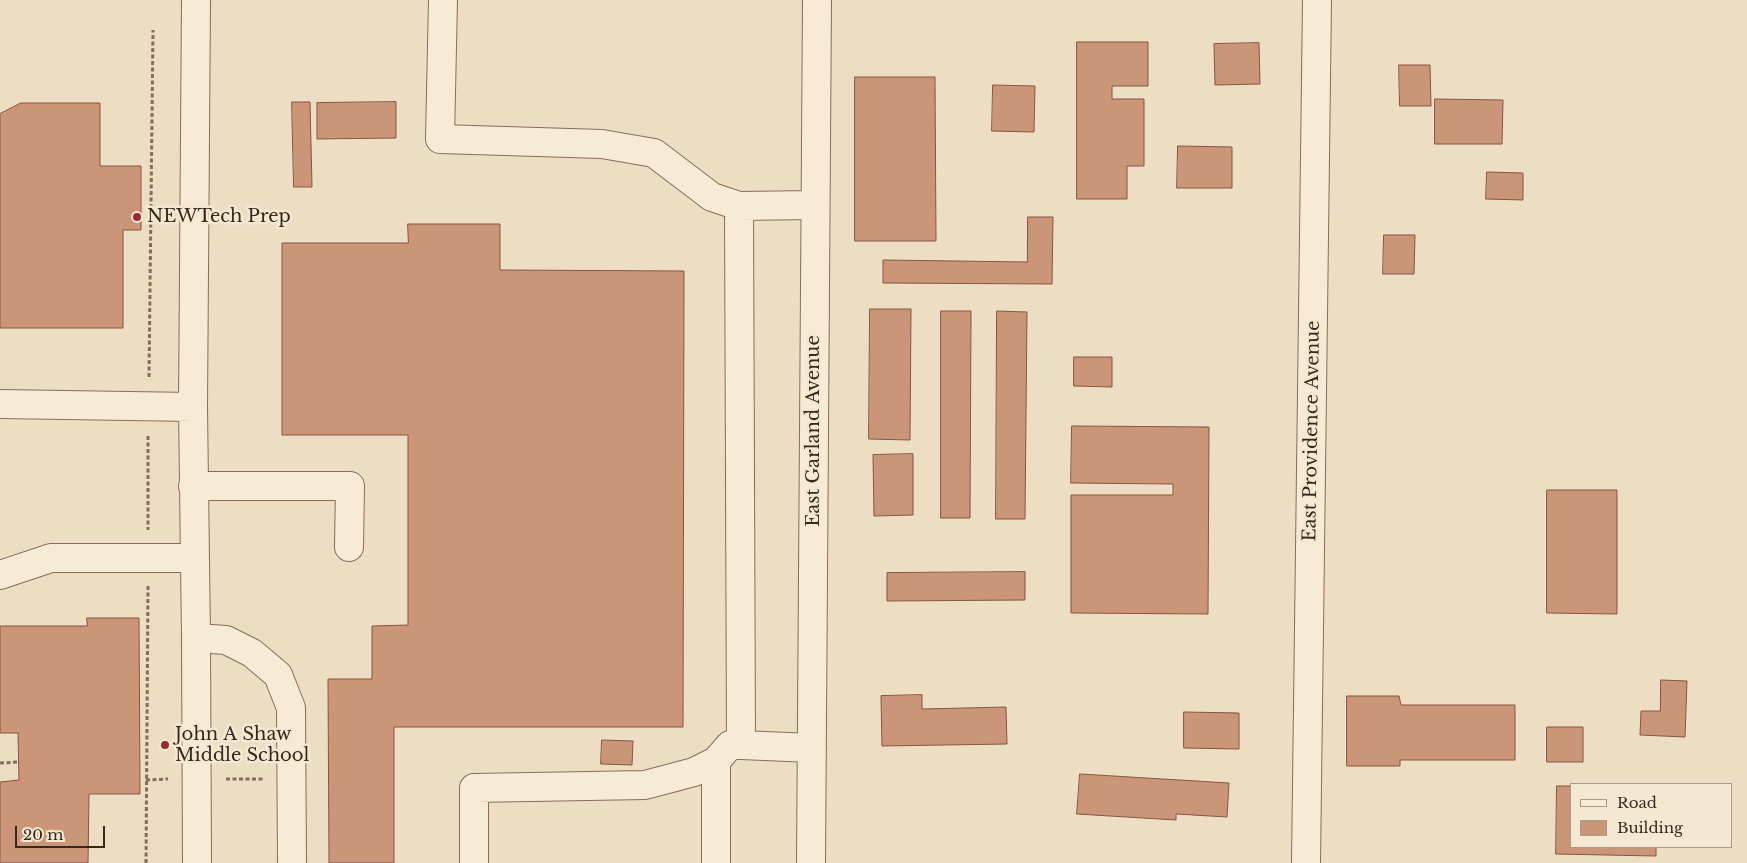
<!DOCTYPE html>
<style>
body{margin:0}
#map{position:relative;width:1747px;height:863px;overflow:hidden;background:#edddc2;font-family:"Libre Baskerville",serif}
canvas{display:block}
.legend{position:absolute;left:1570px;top:783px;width:162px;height:65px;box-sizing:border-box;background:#f5e8d1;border:1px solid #a99b89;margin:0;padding:6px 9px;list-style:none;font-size:15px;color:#36281d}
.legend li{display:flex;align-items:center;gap:10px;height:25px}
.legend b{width:25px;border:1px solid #a99b89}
.scale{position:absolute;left:15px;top:826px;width:90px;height:22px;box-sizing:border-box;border:2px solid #36281d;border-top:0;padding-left:6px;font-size:15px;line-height:18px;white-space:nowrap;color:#36281d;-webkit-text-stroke:4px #f5e8d1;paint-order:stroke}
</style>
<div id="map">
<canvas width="1747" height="863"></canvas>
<ul class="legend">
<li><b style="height:6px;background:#f8ebd5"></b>Road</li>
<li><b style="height:14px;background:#cb9578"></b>Building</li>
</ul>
<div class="scale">20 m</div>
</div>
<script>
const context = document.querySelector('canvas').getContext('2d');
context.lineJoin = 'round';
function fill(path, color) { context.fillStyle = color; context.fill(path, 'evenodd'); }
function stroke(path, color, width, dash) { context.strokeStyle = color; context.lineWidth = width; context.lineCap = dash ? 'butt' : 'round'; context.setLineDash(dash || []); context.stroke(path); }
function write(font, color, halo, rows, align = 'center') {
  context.font = font + ' "Libre Baskerville",serif'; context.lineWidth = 5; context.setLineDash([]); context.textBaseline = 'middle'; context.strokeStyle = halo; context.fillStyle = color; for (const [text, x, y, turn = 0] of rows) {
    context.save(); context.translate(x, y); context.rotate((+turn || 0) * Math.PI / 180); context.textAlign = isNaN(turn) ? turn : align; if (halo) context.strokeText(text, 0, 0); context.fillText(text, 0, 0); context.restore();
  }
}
const building = new Path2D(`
 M1077,42H1148V86H1112V99H1144V166H1127V199H1077Z
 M1259,43L1260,84L1215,85L1214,44Z
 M1399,65H1430L1431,106H1400Z
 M855,77H935L936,241H855Z
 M993,85L1035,86L1034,132L992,131Z
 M1435,99L1503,100L1502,144H1435Z
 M292,102H310L312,187H294Z
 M396,102V138L317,139V103Z
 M21,103H100V166H141V230H123V328H0V114Z
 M1178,146L1232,147V188H1177Z
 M1487,172L1523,173V200L1486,199Z
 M1028,217H1053L1052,284L883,283V260L1027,262Z
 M408,224H500V270L684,271L683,727H394V863H329L328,679H372V626L408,625V435H282V243H408Z
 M1384,235H1415L1414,274H1383Z
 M870,309H911L910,440L869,439Z
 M941,311H971L970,518H941Z
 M997,311L1027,312L1025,519H996Z
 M1074,357H1112V387L1074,386Z
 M1072,426L1209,427L1208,614L1071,613V495H1173V484L1071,483Z
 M913,454V515L874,516L873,455Z
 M1547,490H1617V614L1547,613Z
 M1025,572V600L887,601V573Z
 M87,618H139L140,794H89L88,863H0V782L19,780L18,733H0V626H87Z
 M1661,680L1687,681L1685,737L1640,735L1641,711H1660Z
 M922,695V709L1006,707L1007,744L882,746L881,696Z
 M1347,696H1399L1401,705H1515V760H1400V766H1347Z
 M1184,712L1239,713V749L1184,748Z
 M1547,727H1583V762H1547Z
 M602,740L633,741L632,765L601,764Z
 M1080,774L1229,783L1227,817L1176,814V820L1077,814Z
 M1557,786H1571V847H1656V856L1556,854Z`);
fill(building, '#cb9578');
stroke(building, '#855640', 1);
const minor = new Path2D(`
 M196,0L193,407L196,638
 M443,0L440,139L602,144L654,153L712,197L739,206
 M0,404L193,407
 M193,486H350L349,547
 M0,575L51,558H194
 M812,748L741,745L739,206L815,205
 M716,761V863
 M197,863L196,638L226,640L252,653L278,675L291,708L292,863
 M474,863V788L645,785L694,772L716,761L730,745H741
 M811,863L817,0
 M1306,863L1317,0`);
stroke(minor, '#866e59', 30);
stroke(new Path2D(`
 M149,377L153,30
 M148,436V530
 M0,763L19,762
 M226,779H263
 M146,780L168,779
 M146,863L148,586`), '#866e59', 3, [4, 2.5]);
stroke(minor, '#f8ebd5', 28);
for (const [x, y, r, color] of [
 [137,217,5,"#942a32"],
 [165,745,5,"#942a32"]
]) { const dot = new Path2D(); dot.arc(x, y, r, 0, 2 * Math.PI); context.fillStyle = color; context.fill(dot); stroke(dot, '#f5e8d1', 2); }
write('18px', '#36281d', '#f5e8d1', [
 ["NEWTech Prep",147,217],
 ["John A Shaw",175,735],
 ["Middle School",175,756]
], 'left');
write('18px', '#36281d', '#f5e8d1', [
 ["East Garland Avenue",814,431,-90],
 ["East Providence Avenue",1312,431,-89]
]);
</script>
